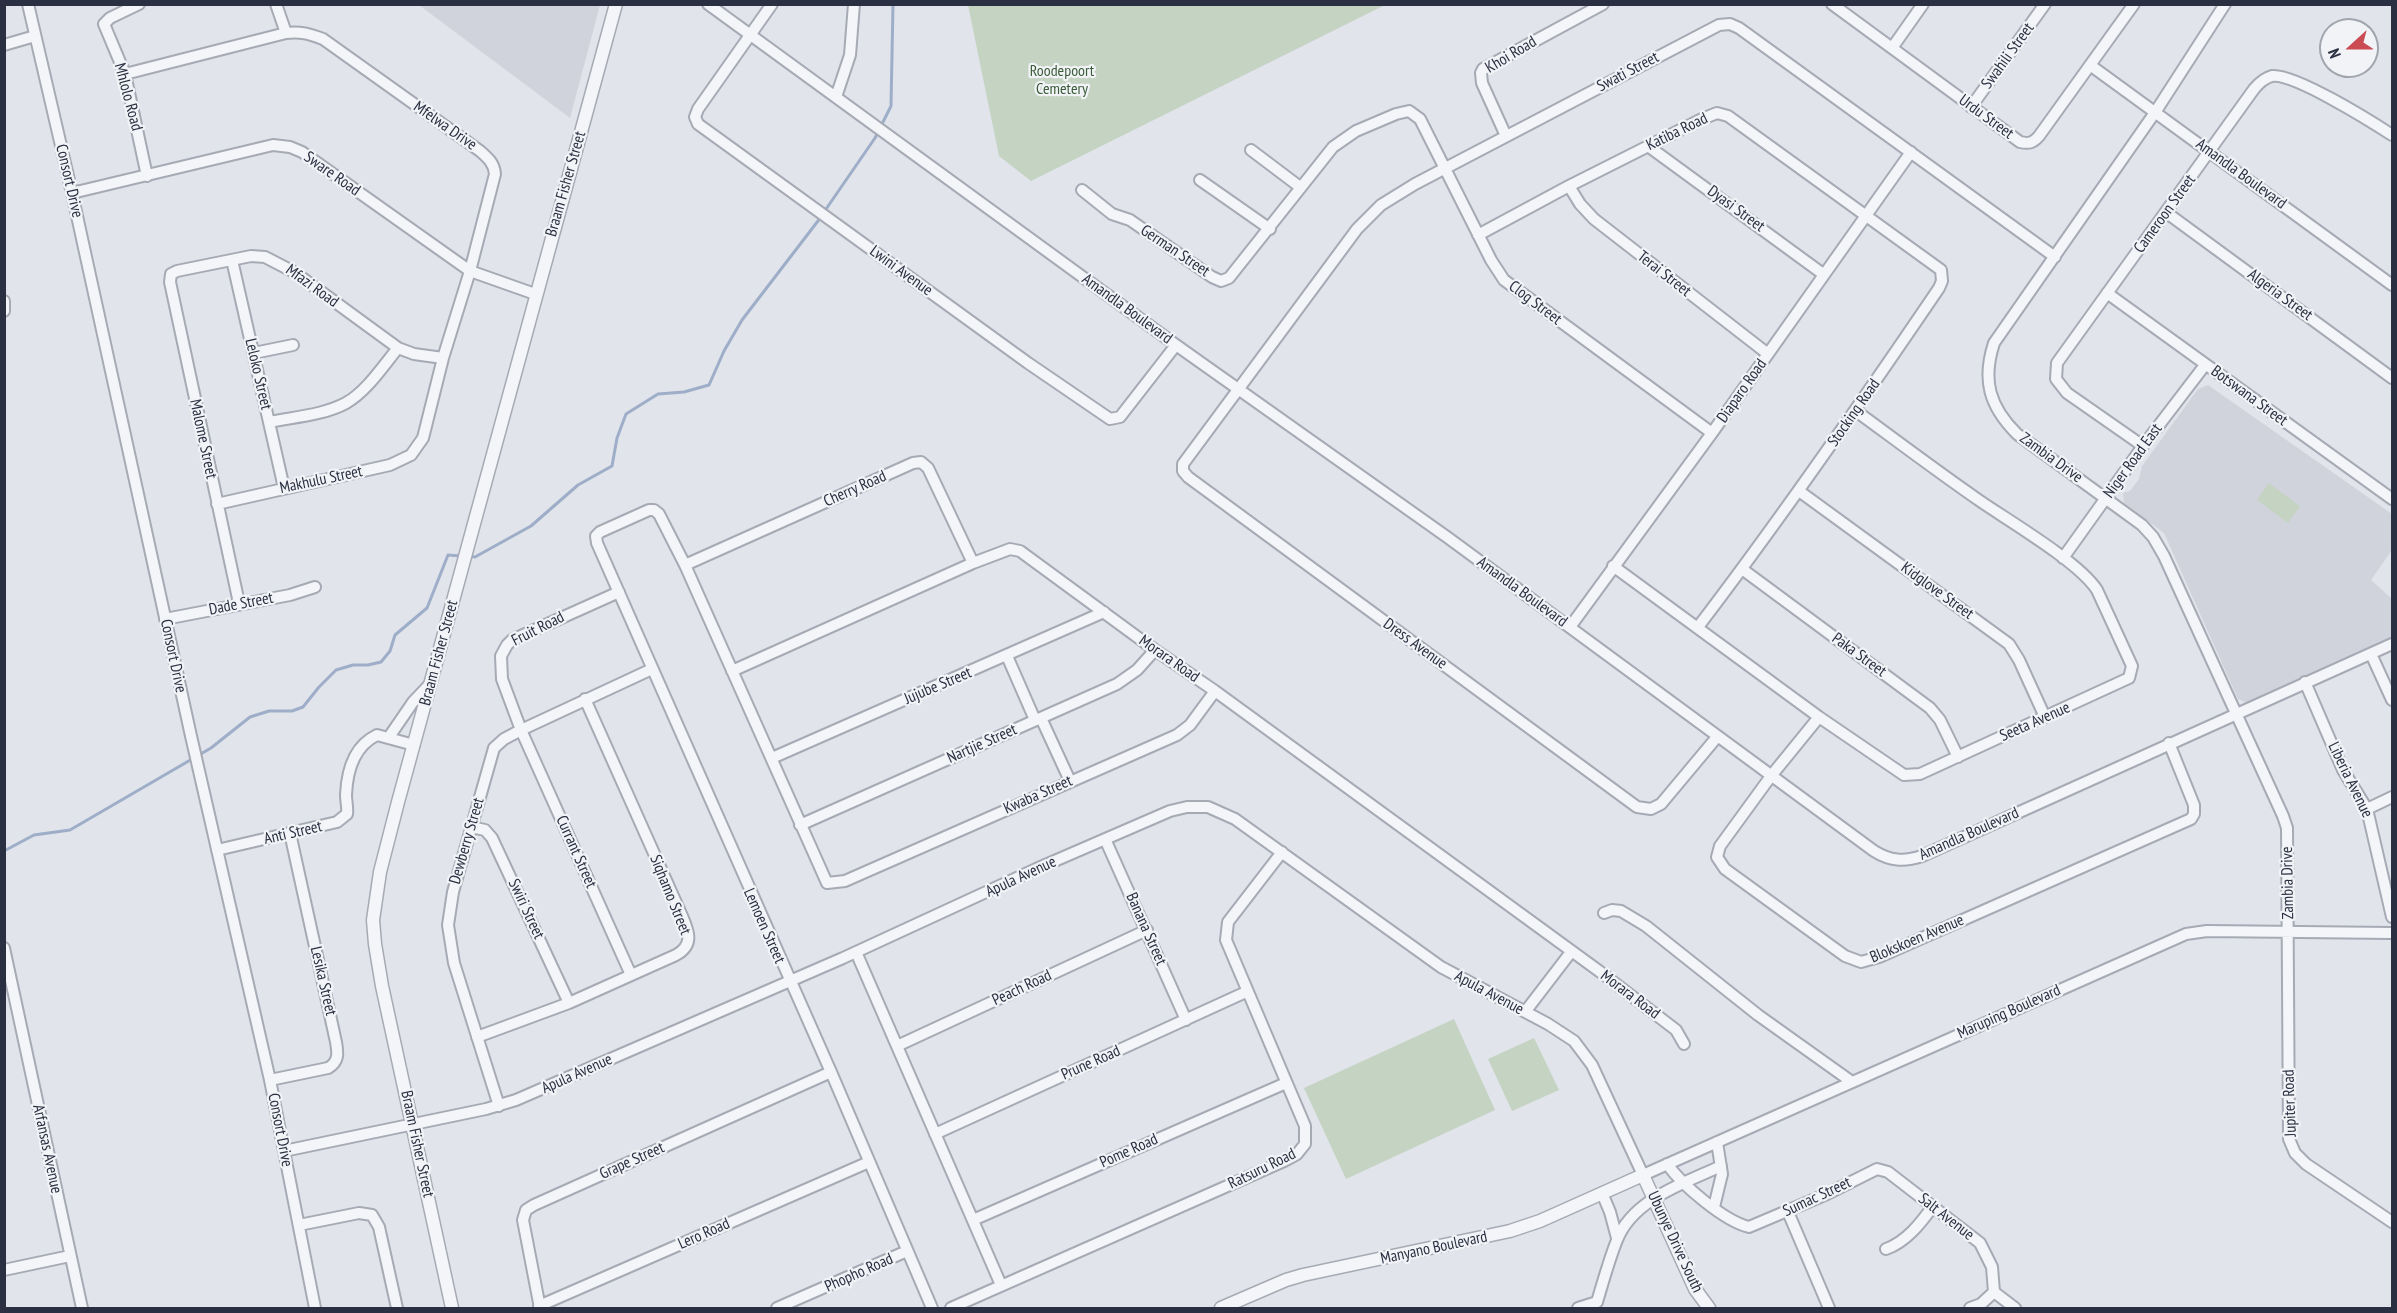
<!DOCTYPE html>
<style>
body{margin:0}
#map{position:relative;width:2397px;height:1313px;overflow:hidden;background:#e1e4ea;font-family:"PT Sans Narrow",sans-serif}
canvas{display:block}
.frame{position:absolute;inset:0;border:6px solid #2a3041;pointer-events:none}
.north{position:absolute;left:2319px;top:18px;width:60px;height:60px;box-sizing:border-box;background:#f1f3f7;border:2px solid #a1a5ae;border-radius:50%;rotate:249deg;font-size:16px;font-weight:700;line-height:24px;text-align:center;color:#2a3041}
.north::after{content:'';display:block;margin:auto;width:21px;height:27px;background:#ca4b51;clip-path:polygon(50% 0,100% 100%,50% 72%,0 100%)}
</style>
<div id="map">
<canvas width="2397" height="1313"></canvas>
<div class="frame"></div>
<div class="north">N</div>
</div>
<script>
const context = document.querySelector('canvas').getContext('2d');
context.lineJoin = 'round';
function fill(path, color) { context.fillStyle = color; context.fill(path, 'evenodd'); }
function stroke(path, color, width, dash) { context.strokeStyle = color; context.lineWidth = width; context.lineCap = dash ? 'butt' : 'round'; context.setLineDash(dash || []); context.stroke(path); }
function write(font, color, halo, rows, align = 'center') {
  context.font = font + ' "PT Sans Narrow",sans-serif'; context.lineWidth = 4.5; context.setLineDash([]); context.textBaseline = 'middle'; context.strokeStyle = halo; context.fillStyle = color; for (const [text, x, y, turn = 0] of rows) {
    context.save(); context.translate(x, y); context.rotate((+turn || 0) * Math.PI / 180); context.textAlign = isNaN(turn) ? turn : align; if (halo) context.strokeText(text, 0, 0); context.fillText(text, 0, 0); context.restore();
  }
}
fill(new Path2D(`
 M419,5H600L570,118Z
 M2208,385L2392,514V550L2371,580L2392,599V638L2247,703L2238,699L2164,533L2124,503L2123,493L2130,491L2139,479L2142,466L2198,389Z`), '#d0d3db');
fill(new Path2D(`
 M968,5V4L1385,5L1031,181L999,156Z
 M2269,483L2300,506L2288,523L2257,500Z
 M1454,1019L1495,1110L1346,1179L1304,1088Z
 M1534,1038L1559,1090L1512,1111L1488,1059Z`), '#c5d3c3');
stroke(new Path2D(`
 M824,212L875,138L891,106L893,4
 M468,556L475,557L531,526L578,485L612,466L617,438L626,414L658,394L684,392L709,385L724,351L742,320L821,217
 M4,851L34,835L70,830L211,748L250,717L269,711H292L303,707L319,687L336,670L353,665H368L381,662L390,651L395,635L427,608L448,555L461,556`), '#9eaec8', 3);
const minor = new Path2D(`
 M28,4L72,193L191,736L270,1080L315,1308
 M139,4L110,18L104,24L125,74L147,176
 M276,4L286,33
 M708,4L1176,345L1447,537L1874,851C1890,861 1904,862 1922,856L2392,644
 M772,4L698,109L695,117L698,124L1028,363L1110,419L1120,417L1176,345
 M1832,4L2020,142C2029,144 2033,143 2039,136L2134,4
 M2225,4L2156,111L1994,343C1982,380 1989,406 2017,434L2142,525L2153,537L2164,556L2283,816L2287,828L2289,1139L2295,1153L2306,1164L2392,1222
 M4,45L35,36
 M1892,48L1923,4
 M2090,65L2392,285
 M125,74L286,33C300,31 310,34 323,39L480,151C488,158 494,163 495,174L470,271L443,358L423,438L411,455L390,465L217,504
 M836,97L850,55L854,4
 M1971,107L2045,4
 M1506,136L1482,83L1481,73L1483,69L1603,4
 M1648,146L1823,274
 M1251,150L1300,187
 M1200,180L1270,229
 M1569,186L1580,204L1594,219L1768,354
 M1082,190L1112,214L1130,220L1212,277L1221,281L1229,278L1333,147L1356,131L1396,114L1409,111L1420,119L1491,260L1504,280L1712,433
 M72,193L273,145L290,147L302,152L470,271L535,294
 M2167,213L2392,378
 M1478,235L1569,186L1702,119L1717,113L1728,116L1941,270L1942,281L1939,288C1861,403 1782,517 1698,627
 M232,260L284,488
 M2107,293L2392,499
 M4,301V311
 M254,353L293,345
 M269,422C294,417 324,415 346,403C367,391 383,366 398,348
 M2143,446L2067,393L2056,379L2057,363L2254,89C2259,83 2264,78 2272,76C2294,73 2372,122 2392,135
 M1799,491L2009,644L2019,660L2045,717
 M2063,558L2143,446L2205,365
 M685,565L913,463L921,462L928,468L973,563
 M1613,566L1819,717L1904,775L1920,774L2129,678L2132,666L2097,590C2079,562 2009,521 1980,501C1938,472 1897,441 1856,411
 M1742,569L1930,708L1940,720L1958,757
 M619,592L512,640L507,645L501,656L502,679L521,730L631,975
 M239,603L170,282L171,274L177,271L251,256L265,257L294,272L398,348L414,354L443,358
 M165,619L290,595L315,587
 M1570,627L1712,433L1911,152
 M2371,654L2392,700
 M1007,656L1035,720
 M732,671L973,563L1010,549L1020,551L1155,650L1215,691L1599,971L1676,1030L1684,1044
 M2305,682L2343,770L2367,809L2392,917
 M1819,717L1771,776L1720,846L1717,857L1725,869L1845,956L1861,962L1879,957L2191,819L2194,814V805L2169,743
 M1041,718L1070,781
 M389,737L413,702L431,683
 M1717,737L1661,804L1651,809L1637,807L1188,477L1183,471V464L1357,229L1381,205L1415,184L1719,25L1730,24L1739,28L2055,257
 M772,758L1104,612
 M2367,809L2392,797
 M800,825L1117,684L1137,670L1155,650
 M471,827L485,830L492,838L569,1003
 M1105,839L1186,1020
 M217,850L337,822L347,814C348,808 346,802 346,795C347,771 354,746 377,735L414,745
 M1604,913L1612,910L1621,911L1646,926L1758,1015L1852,1082
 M4,948L82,1308
 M856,952L1001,1285
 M1525,1012L1571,952
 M477,1037L569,1003L676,955C694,945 689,932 682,916L585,699
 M897,1046L1147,930
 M270,1080L328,1068C339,1062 338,1053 336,1042L290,833
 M499,1106L454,963L448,925L453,892L494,748L504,739L521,730L652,669
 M935,1134L1246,992
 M284,1151L486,1109L516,1100L843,958L1036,869L1170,811L1187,807H1208L1235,819L1441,967L1548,1024L1574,1041L1592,1065L1643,1175L2186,934L2207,931L2392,933
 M1667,1164C1682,1185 1724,1221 1749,1227L1827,1194L1877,1169L1888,1172L1980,1243L1992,1267L1994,1292
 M1602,1193L1610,1212L1617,1238
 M1714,1207L1722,1174L1717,1142
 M1788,1212L1829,1308
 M973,1220L1286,1083
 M299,1225L359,1213L372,1215L379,1227L397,1308
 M1886,1249C1906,1242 1921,1223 1933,1206
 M4,1270L70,1256
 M1994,1292L2015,1308
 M1597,1302C1603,1282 1609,1260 1617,1240C1633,1199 1685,1183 1721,1166
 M539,1306L869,1162
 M540,1308L523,1220L526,1210L534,1205L831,1072
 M777,1308L907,1251
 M932,1308L831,1072L597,543L596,536L600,532L649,510H654L659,514L685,565L827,883L845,881L1177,735L1190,725L1215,691
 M951,1308L1284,1161L1297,1154L1305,1144V1126L1226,940L1228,922L1282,852
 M1578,1308L1597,1302
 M1970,1308L1981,1304L1994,1292`);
const tertiary = new Path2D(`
 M452,1308L382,986L375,944L373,920L380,872L398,802L616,4
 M1221,1308L1286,1280L1303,1275L1510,1231L1540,1221L1643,1175L1695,1289L1709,1308`);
stroke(minor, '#a6aab4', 14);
stroke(tertiary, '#a6aab4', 15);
stroke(minor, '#f4f5f8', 10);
stroke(tertiary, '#f4f5f8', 12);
write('16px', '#2a3041', '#f1f3f7', [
 ["Khoi Road",1511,55,-31],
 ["Swahili Street",2008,56,-54],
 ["Swati Street",1628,72,-28],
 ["Mhlolo Road",128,97,75],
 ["Urdu Street",1986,117,36],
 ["Mfelwa Drive",445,126,35],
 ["Katiba Road",1677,132,-26],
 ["Sware Road",332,174,35],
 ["Amandla Boulevard",2241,174,36],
 ["Consort Drive",69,181,77],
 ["Braam Fisher Street",566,184,-74],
 ["Dyasi Street",1736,209,36],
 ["Cameroon Street",2165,214,-54],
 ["German Street",1175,251,34],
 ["Lwini Avenue",901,271,36],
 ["Terai Street",1664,274,38],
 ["Mfazi Road",312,286,36],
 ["Algeria Street",2280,295,36],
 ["Clog Street",1535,303,37],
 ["Amandla Boulevard",1127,309,36],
 ["Leloko Street",258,374,77],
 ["Diaparo Road",1742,391,-55],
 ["Botswana Street",2249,396,36],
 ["Stocking Road",1854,413,-55],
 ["Malome Street",203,439,78],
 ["Zambia Drive",2051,458,36],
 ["Niger Road East",2133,461,-54],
 ["Makhulu Street",321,480,-12],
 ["Cherry Road",855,489,-24],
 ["Kidglove Street",1937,591,36],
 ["Amandla Boulevard",1522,592,36],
 ["Dade Street",241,604,-11],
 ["Fruit Road",538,629,-27],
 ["Dress Avenue",1415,644,36],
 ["Braam Fisher Street",439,653,-75],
 ["Paka Street",1859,655,36],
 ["Consort Drive",173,656,78],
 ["Morara Road",1169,659,35],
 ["Jujube Street",938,686,-23],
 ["Seeta Avenue",2035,722,-24],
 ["Nartjie Street",982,744,-24],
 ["Liberia Avenue",2350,780,64],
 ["Kwaba Street",1038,795,-24],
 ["Anti Street",293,833,-13],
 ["Amandla Boulevard",1969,834,-24],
 ["Dewberry Street",467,841,-74],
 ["Currant Street",576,852,66],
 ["Apula Avenue",1021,877,-25],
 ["Zambia Drive",2288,883,-91],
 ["Siqhamo Street",670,895,68],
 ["Swiri Street",526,909,65],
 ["Lemoen Street",764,926,66],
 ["Banana Street",1146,929,66],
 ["Blokskoen Avenue",1917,939,-23],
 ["Lesika Street",323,981,77],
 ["Peach Road",1022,988,-25],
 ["Apula Avenue",1489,993,28],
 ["Morara Road",1630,995,37],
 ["Maruping Boulevard",2009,1012,-24],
 ["Prune Road",1091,1063,-24],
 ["Apula Avenue",577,1074,-24],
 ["Jupiter Road",2290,1103,-92],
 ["Consort Drive",280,1130,79],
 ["Braam Fisher Street",417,1144,78],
 ["Arfansas Avenue",47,1149,78],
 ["Pome Road",1129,1151,-24],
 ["Grape Street",632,1161,-24],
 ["Ratsuru Road",1262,1169,-26],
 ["Sumac Street",1817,1197,-25],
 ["Salt Avenue",1946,1217,38],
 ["Lero Road",704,1234,-24],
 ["Ubunye Drive South",1675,1242,65],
 ["Manyano Boulevard",1434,1248,-12],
 ["Phopho Road",859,1273,-24]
]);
write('16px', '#3b5c38', '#f1f3f7', [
 ["Roodepoort",1062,71],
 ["Cemetery",1062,89]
]);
</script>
